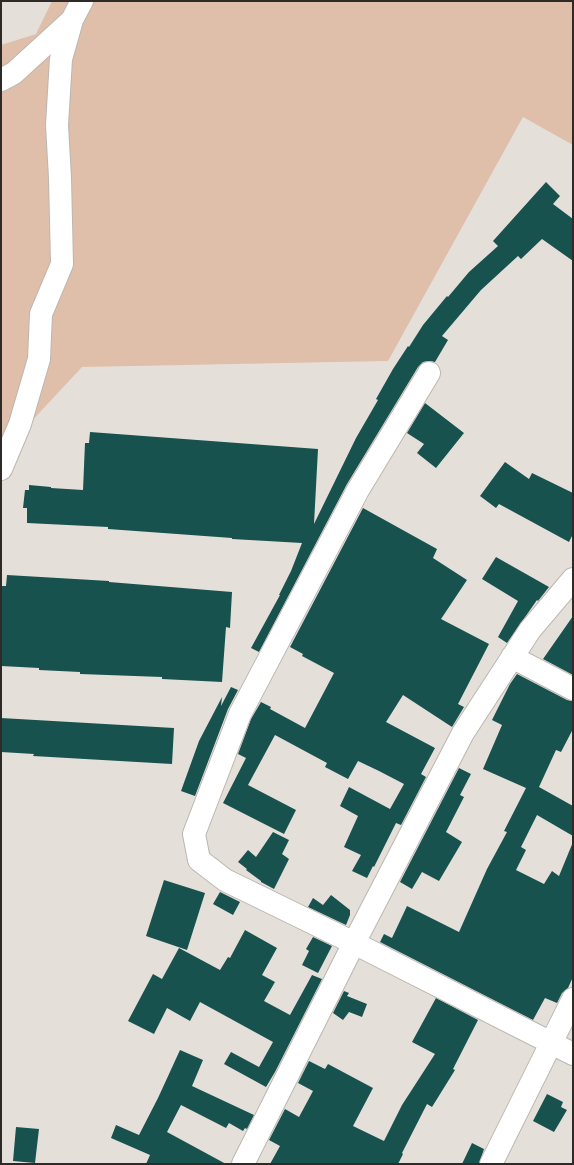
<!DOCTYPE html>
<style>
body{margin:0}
#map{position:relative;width:574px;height:1165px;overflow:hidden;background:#e5dfda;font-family:"Source Sans 3",sans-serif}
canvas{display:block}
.frame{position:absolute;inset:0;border:2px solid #2d2a28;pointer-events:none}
</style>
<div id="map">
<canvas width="574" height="1165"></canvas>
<div class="frame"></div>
</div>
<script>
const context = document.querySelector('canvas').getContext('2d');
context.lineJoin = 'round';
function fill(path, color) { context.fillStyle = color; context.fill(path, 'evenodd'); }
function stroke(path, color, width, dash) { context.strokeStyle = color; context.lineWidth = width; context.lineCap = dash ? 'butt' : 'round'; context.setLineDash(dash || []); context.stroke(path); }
fill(new Path2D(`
 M52,1H573V145L523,117L388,361L82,367L1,454V45L36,34Z`), '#dfbfaa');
fill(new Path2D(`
 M546,182L560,196L553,204L573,219V261L542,239L521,259L518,256L481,290L442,336L448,340L435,362L430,361L423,362L418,367L347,484L259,652L251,648L280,595H279L291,571L302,543L232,539V538L108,529V527L27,523V508H23L25,490H29V485L51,487V488L83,490L85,443H89L90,432L318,449L314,524L356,438L378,400L376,399L393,369L408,346L409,347L423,325L447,296L448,297L469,272L498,246L493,241Z
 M425,403L464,433L436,468L417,453L424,444L407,433Z
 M505,462L529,479L532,473L573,493V534L569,542L499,504L496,508L480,496Z
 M363,508L437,549L433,558L467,580L441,619L489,644L458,704L464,707L452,727L403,695L386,722L435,748L421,774L426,777L401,825L396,823L374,867L373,866L367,878L352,871L361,855L344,847L358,816L340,806L349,787L390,809L404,784L379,771L358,761L348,779L325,767L327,763L275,735L248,785L296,810L284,834L223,803L246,758L238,754L251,719L261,702L271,707L270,709L305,728L334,673L302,656L303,654L290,647Z
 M496,557L549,587L538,601L537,600L507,643L498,637L518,601L482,579Z
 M7,575L109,581V582L232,592L230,628L226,627L222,682L162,679V677L80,674V672L39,670V668L1,666L2,586H6Z
 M573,616V675L543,659Z
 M517,674L567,700L573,701V729L561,752L556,750L539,787L573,806V836L537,815L521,847L526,850L516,870L544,884L552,871L559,876L573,842V977L568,988L562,993L557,1003L545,998L533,1020L380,942L384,934L392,938L407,906L459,932L487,869L507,832L504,831L526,788L483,769L502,725L492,720L510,684Z
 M231,687L238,690L228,709L195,796L181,791L199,741L222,697L221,706Z
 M1,718L174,728L172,764L33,756L34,754L1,752Z
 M459,768L471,774L460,795L464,797L446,832L462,842L439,881L422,872L412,889L400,882Z
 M273,832L289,840L282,854L289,859L274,889L261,882V881L246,870L247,869L238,862L248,850L256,857Z
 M164,880L205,893L187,950L146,936Z
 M220,892L240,902L233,915L213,904Z
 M331,895L350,910V915L346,925L308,907L313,898L323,905Z
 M245,930L277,948L262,975L275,982L264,1001L290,1015L312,975L322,979L275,1072L266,1087L224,1064L231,1052L259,1067L273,1042L200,1002L190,1021L167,1008L154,1034L128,1021L153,974L162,979L179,948L220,970L228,957L230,958Z
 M313,937L332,946L318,973L302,965L309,951L306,949Z
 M344,991L349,993L347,996L367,1004L362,1017L349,1012L343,1020L333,1013Z
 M436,998L478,1020L453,1069L455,1070L432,1107L427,1104L402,1153L403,1154L398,1164H270L280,1146L269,1140L285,1109L299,1117L313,1091L298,1083L309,1061L325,1069L328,1064L373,1088L353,1126L384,1141L402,1105L435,1054L412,1042Z
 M180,1050L203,1060L192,1086L254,1115L247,1129L245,1128L243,1131L229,1123L226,1128L181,1105L167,1132L226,1164H146L150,1155L111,1138L116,1125L139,1135L158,1098Z
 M547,1094L563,1102L561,1107L567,1110L554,1132L533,1121Z
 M16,1127L39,1129L35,1163L13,1161Z
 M472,1143L484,1149L479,1164H462Z`), '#18524e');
const street = new Path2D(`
 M1,80L14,73L72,20
 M429,373L358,490L240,714L194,834L199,860L225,880L354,943L573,1054
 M1,469L20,424L39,359L41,314L62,264L60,178L57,125L61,59L72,20L82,1
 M512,657L573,689
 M243,1164L354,943L463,733L530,630L573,579
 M491,1164L573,999`);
stroke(street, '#bcb6b1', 24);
stroke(street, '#fff', 22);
</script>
